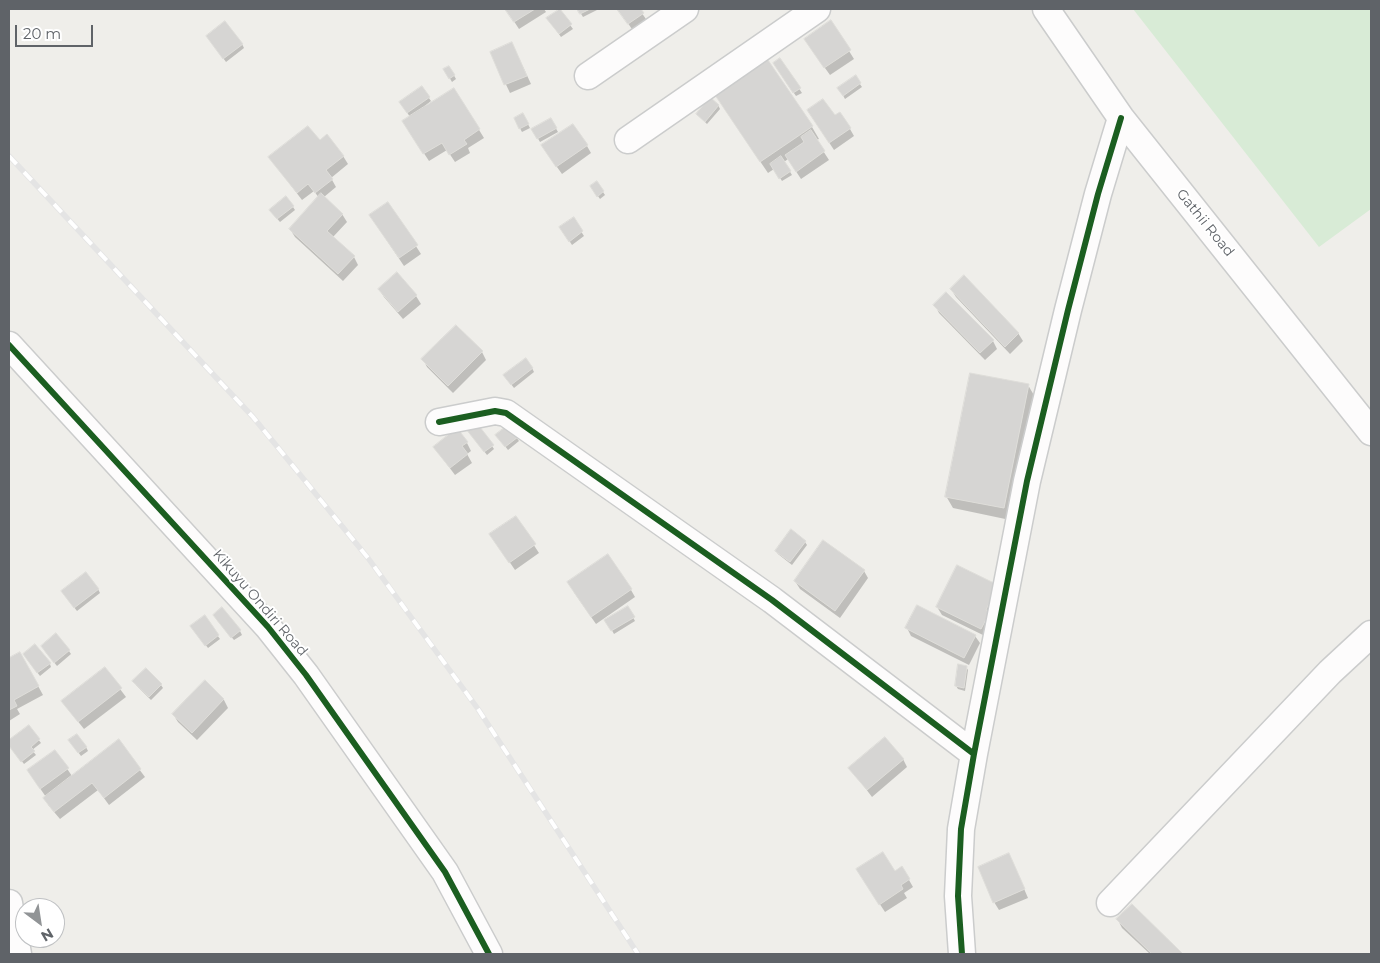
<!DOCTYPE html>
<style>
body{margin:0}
#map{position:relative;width:1380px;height:963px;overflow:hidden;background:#efeeea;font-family:Montserrat,sans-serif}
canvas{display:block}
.frame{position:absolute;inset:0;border:10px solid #5f6368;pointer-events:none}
.north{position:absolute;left:15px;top:898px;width:50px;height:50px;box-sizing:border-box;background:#fff;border:1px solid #bfc1c3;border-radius:50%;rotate:149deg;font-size:14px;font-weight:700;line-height:20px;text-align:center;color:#5f6368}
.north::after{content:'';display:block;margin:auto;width:18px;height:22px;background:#919496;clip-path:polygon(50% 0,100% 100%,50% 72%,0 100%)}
.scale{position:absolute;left:15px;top:25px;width:78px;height:22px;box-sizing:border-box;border:2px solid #5f6368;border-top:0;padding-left:6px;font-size:15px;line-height:18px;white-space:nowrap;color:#5f6368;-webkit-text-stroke:4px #fff;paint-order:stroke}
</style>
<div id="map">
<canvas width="1380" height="963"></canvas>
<div class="frame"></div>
<div class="north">N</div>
<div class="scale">20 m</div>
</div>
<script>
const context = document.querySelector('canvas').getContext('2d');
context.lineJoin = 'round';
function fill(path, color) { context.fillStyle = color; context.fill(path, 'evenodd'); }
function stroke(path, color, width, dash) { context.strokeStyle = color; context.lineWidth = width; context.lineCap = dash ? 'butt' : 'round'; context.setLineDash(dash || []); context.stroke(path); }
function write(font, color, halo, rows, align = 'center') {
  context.font = font + ' Montserrat,sans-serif'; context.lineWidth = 4; context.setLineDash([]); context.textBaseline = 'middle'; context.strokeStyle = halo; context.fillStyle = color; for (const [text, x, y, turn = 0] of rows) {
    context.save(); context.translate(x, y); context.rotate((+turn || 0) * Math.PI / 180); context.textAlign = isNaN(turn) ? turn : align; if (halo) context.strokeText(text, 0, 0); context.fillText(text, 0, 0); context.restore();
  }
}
fill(new Path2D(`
 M1133,9H1371V209L1319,247Z`), '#d8ebd6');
fill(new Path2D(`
 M506,9H544L546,12L519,29Z
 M578,9H599L583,17Z
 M618,9H639L648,22L634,32Z
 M559,10L573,29L561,37L550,22Z
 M831,22L854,59L830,75L810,47Z
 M210,40L242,44L244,48L226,62Z
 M512,43L531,84L510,93L491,53Z
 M780,60L802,93L796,96L776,67Z
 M449,67L456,79L452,82L445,70Z
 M855,77L862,87L845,99L839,88Z
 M422,88L431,101L426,105L427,106L454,89L484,138L468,148L470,153L455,162L447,150L429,161L408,129L410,117L401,103Z
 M718,105L720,109L707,124L697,114Z
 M724,108L812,127L819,139L816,140L829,160L801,179L788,159L784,162L792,175L782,181L774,169L768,173Z
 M523,115L530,128L522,132L515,119Z
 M834,117L850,129L854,136L834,150L813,118Z
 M551,120L558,132L540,142L533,130Z
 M320,142L343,156L348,164L331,178L336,187L324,197L342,214L347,222L333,237L354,257L358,265L343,281L295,237L290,229L319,198L314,191L302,200L270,158Z
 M587,146L591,153L562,174L547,153Z
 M591,186L603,192L605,195L600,199Z
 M388,203L421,254L404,266L375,223Z
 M293,207L295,210L280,222L273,214Z
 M573,219L584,236L572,245L561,228Z
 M397,274L416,296L421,304L403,319L384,297L379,289Z
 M951,289L1018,333L1023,341L1010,354L956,297Z
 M946,293L993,341L997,349L985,360L939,313L935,305Z
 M482,352L486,360L453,393L427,367L423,359Z
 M532,368L534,372L514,388L507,379Z
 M1028,385L1035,397L1010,520L953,508L946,496Z
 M508,426L519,441L508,450L499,438Z
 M470,433L492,446L494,449L487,455Z
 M467,443L471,451L467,454L472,463L455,475L434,447Z
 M516,518L539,553L515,570L496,542Z
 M805,542L807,545L792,565L778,554L776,551Z
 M864,571L868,578L840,618L800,589L795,581Z
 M997,586L985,636L942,615L937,607Z
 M98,589L100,593L77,611L62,592Z
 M631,590L635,597L596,624L573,591Z
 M628,608L635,621L614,634L606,620Z
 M204,617L220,639L208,648L194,630Z
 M216,619L240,631L242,635L234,640Z
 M907,628L975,636L980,643L969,665L911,636Z
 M44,650L69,651L71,654L57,666Z
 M20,653L43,695L17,709L20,714L9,721V660Z
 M26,658L50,664L51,667L40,676Z
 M966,667L968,670L965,691L958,689L956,686Z
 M105,669L126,697L84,729L68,709Z
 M205,682L224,700L228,708L197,740L178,722L173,714Z
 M136,685H161L163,688L151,700Z
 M29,727L41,743L32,750L36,755L24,764L10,746L9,742Z
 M118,741L145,777L109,805L98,790L60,819L49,806L44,798L46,797L28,771L55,751L72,776Z
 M72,744L86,747L88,751L81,756Z
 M903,759L907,767L872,797L850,768Z
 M1013,863L1028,898L999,910L994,902Z
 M895,872L909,880L913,887L904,893L907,898L885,912L862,877Z
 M1132,906L1181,954H1150L1122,928L1118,920Z`), '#0003');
const building = new Path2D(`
 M505,9H535L514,22Z
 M560,9L572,24L559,34L546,18Z
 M577,9H590L580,14Z
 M617,9H641L644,13L628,24Z
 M831,20L851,50L824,68L804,39Z
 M225,21L243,44L223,59L206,36Z
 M512,42L527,76L504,85L490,52Z
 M780,58L801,88L793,93L773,63Z
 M768,60L813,126L760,162L715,95Z
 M449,66L455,75L449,79L443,69Z
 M856,75L861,83L843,96L837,88Z
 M422,86L430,97L407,113L399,102Z
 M454,88L480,129L464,140L467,144L449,155L442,143L423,154L402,121Z
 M710,97L719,105L705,122L696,114Z
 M823,99L835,115L840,112L851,128L829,143L807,110Z
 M523,113L529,124L519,129L514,118Z
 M551,118L557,128L537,139L531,129Z
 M573,124L588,145L556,167L541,145Z
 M308,126L320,140L327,134L344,156L326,170L333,179L315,193L308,184L297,193L268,157Z
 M811,130L825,151L796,172L785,155L804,142L801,137Z
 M781,156L791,171L779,179L770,164Z
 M597,181L604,191L597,197L590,186Z
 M321,193L343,214L327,231L355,256L338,274L289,229Z
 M286,196L294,206L277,219L269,210Z
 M388,202L418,245L399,258L369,215Z
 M574,217L583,231L569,242L559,227Z
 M397,272L417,295L398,312L378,289Z
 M964,275L1019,333L1005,347L950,289Z
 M946,292L994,340L980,353L933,305Z
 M456,325L483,351L448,386L421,359Z
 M526,358L533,368L511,385L503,375Z
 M970,373L1029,384L1004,508L945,497Z
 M476,422L494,445L484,452L466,429Z
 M508,425L518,437L505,447L495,435Z
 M457,428L468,442L462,446L468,454L450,468L433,447Z
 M516,516L536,544L509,563L489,534Z
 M791,529L806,541L790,562L775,551Z
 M823,540L865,570L835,611L794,581Z
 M608,554L632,589L591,617L567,582Z
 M957,565L998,585L986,610L990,612L981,629L936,607Z
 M86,572L99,589L74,608L61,591Z
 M917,605L976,635L964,658L905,628Z
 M628,606L635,617L611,631L604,620Z
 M222,607L241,630L231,638L213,615Z
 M205,615L219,635L205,646L190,626Z
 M56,633L70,650L54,663L41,646Z
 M35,644L51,663L37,673L23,654Z
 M20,652L39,686L14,700L17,706L9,710V658Z
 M958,664L967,666L964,688L955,686Z
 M105,667L122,688L78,722L61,701Z
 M146,668L162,684L149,697L132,681Z
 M205,680L224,699L192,733L172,714Z
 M29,725L40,739L31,747L35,751L21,762L9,746V740Z
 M77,734L87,747L78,753L68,740Z
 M885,737L904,759L867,790L848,768Z
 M119,739L141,769L104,798L92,783L54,812L43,798Z
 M55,750L69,768L40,789L27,770Z
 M883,852L895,871L902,866L910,879L901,885L903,889L879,905L856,869Z
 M1009,853L1025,889L993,903L978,867Z
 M1132,904L1183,954H1152L1116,919Z`);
fill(building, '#d6d5d3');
stroke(building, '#deddd9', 1);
const street = new Path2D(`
 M1046,9L1121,118L1371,432
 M588,76L685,9
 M628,140L817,9
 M9,345L268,627L306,675L445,872L489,954
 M439,422L495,411L506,413L772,600L974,754
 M9,903L18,954
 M1110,903L1330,672L1371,634
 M962,954L958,896L961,829L974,754L1027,481L1068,310L1098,194L1121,118`);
stroke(street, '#cbcccc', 29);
stroke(street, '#fdfcfc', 26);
const rail = new Path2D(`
 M9,156L253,417L368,558L478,709L638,954`);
stroke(rail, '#e4e4e4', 5.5);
stroke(rail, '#fff', 4, [11]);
stroke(new Path2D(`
 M9,345L268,627L306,675L445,872L489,954
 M439,422L495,411L506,413L772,600L974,754
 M962,954L958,896L961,829L974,754L1027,481L1068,310L1098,194L1121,118`), '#1b5e20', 6);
write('14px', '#5f6368', '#fff', [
 ["Gathii Road",1205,223,51],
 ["Kikuyu Ondiri Road",260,603,49]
]);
</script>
